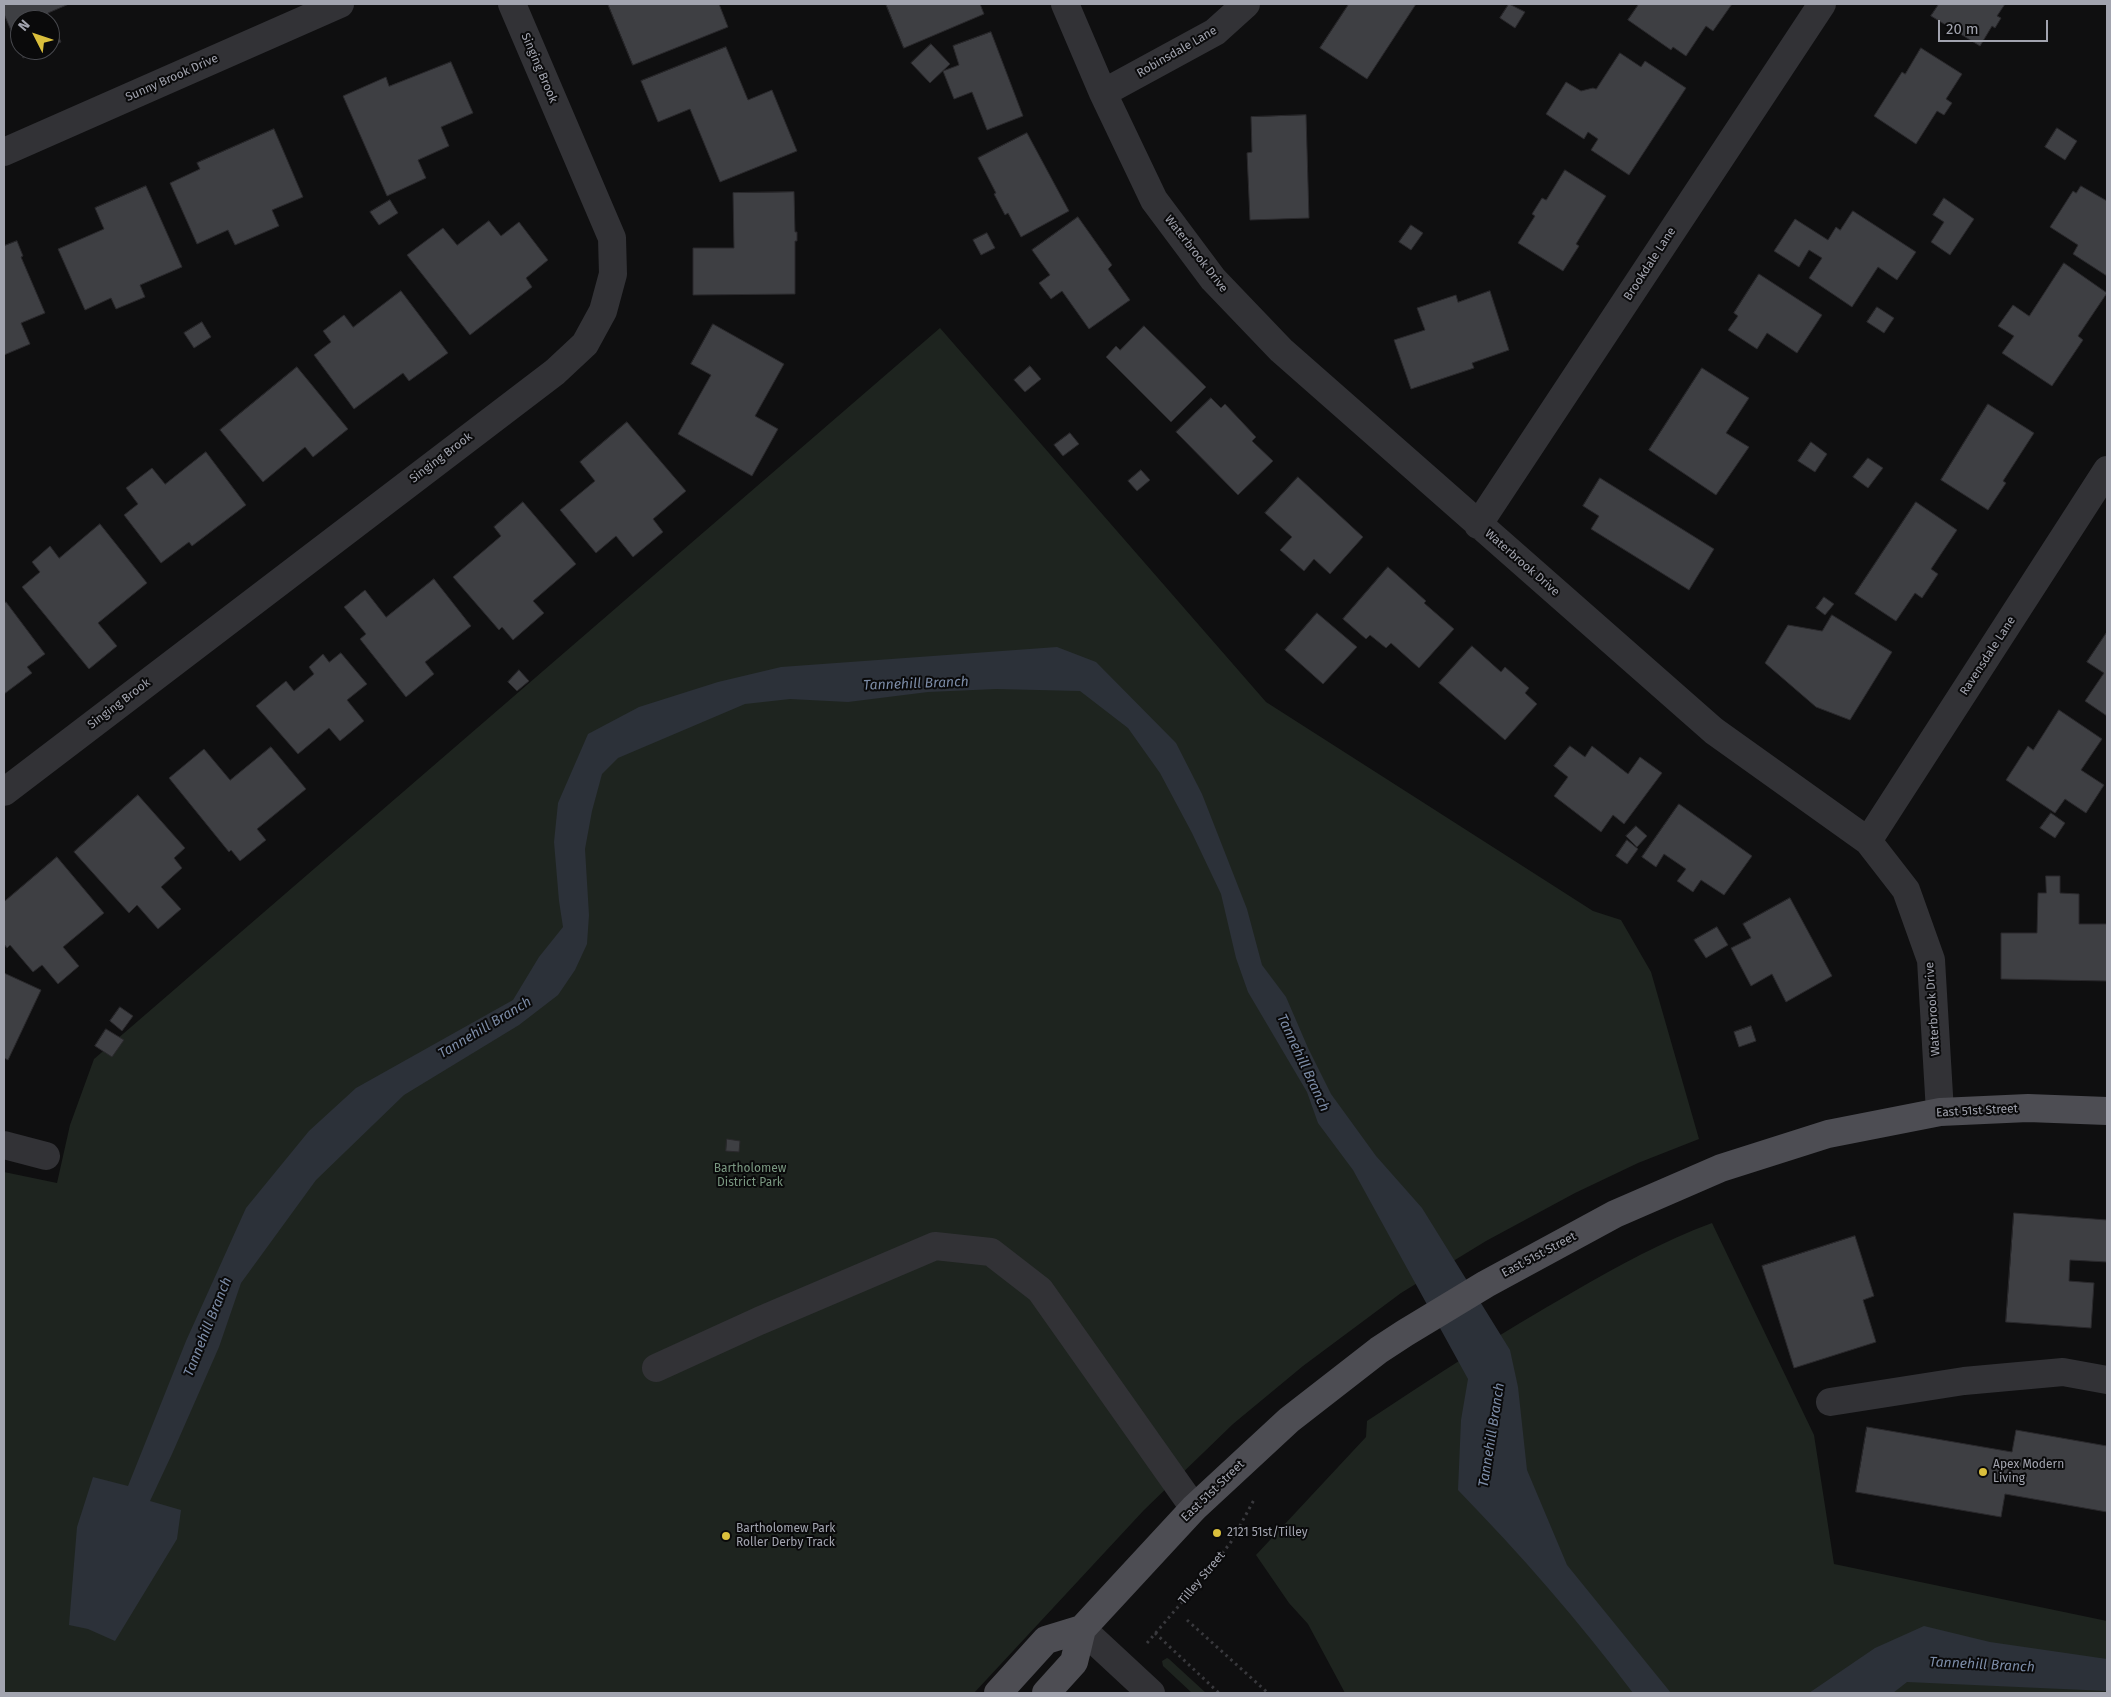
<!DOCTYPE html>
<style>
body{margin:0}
#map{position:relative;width:2111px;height:1697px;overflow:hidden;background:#0f0f10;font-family:"Fira Sans",sans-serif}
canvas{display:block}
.frame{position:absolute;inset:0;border:5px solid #a2a4af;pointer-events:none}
.north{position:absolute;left:10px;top:10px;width:50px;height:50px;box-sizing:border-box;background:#0a0a0b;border:1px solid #47484d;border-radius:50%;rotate:311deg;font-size:14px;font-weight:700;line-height:20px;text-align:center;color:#a2a4af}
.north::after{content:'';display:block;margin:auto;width:18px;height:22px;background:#dabf3c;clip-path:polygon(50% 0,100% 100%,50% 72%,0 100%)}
.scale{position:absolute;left:1938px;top:20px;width:110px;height:22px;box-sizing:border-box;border:2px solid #a2a4af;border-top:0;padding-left:6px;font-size:15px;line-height:18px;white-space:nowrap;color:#a2a4af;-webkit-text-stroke:4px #0a0a0b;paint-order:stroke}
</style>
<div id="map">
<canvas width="2111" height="1697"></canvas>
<div class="frame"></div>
<div class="north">N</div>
<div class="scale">20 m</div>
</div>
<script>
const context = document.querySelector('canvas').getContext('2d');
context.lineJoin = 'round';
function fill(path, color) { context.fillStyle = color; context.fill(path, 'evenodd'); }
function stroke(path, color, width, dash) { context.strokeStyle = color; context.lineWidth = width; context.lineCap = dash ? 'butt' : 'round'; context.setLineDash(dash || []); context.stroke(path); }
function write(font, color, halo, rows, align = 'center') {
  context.font = font + ' "Fira Sans",sans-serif'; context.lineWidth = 4; context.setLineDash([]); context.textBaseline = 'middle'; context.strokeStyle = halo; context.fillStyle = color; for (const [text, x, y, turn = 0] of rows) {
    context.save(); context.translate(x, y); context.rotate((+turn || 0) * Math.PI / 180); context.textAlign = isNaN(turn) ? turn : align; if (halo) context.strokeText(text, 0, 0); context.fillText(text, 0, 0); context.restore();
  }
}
fill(new Path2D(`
 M940,328L1266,702L1593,911L1621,920L1651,972L1699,1139L1638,1163L1575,1193L1486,1241L1401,1293L1303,1366L1233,1424L1144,1510L974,1693H4V1172L57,1183L70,1125L94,1059Z
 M1712,1223L1814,1435L1834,1564L2107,1621V1693H1345L1308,1624L1289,1603L1256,1555L1366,1437L1367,1421C1435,1376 1502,1332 1573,1292C1618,1266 1663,1241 1712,1223Z
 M1167,1658L1169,1659L1206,1693H1192L1163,1666L1162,1661Z`), '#1e241f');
fill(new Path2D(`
 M1057,647L1096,662L1176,743L1202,794L1247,909L1262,965L1286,997L1308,1048L1331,1094L1376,1156L1422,1208L1510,1350L1518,1387L1527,1470L1567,1565L1671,1693H1633C1579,1621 1520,1554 1458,1490L1461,1420L1468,1379L1353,1170L1318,1123L1307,1092L1248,992L1236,958L1221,894L1192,833L1160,773L1128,728L1080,691L996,689L928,692L848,702L790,699L745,704L618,758L602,774L592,811L585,849L589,915L587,944L575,970L558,995L519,1025L404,1095L316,1180L241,1283L219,1347L172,1454L150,1501L181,1510L177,1539L115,1641L88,1629L69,1625L77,1527L93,1477L128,1486L186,1341L246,1208L309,1131L356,1088L513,1000L539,957L563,927L559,901L554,842L558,803L588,734L639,707L718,682L781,667Z
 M1924,1626L1990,1642L2107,1659V1691L1907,1682L1893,1693H1809L1875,1648Z`), '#2c3139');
const building = new Path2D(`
 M4,4H69L48,13L61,42L50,47V20H20V50H43L23,58L4,14Z
 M608,4H719L728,27L633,65Z
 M886,4H980L984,14L904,48Z
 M1349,4H1416L1367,79L1320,48Z
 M1509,4L1525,12L1515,28L1500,18Z
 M1639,4H1732L1713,31L1706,26L1686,56L1673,47L1671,50L1628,20Z
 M1939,4H2005L1997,16L2001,18L1995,28L1992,26L1980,46L1931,16Z
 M991,32L1023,116L987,130L972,92L954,99L943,71L959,65L953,46Z
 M931,44L950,64L930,83L911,63Z
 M726,47L748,100L772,90L797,151L720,182L690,109L658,122L641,81Z
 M1921,48L1962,74L1946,99L1952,103L1944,115L1937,111L1916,144L1874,116L1902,72L1905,74Z
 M1620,53L1641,67L1645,61L1686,88L1629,175L1591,150L1598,139L1588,132L1584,139L1546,114L1566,82L1581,91L1593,88L1596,89Z
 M451,62L473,113L441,127L449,146L418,160L426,178L387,196L343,96L386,77L389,86Z
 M1306,115L1309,218L1250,220L1247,153L1252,152L1251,117Z
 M2057,128L2077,141L2065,160L2045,147Z
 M274,129L303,197L272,210L279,226L235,245L228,230L197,244L170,183L200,169L197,163Z
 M1027,133L1069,211L1021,237L1008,213L1005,215L994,194L996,193L978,158Z
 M1565,170L1606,196L1576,244L1579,246L1563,271L1518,243L1535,216L1532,214L1542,198L1546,200Z
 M146,186L182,267L140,285L145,297L116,309L111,298L85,310L58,249L104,229L95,208Z
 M2081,186L2107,201V276L2073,254L2078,245L2050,227L2073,191L2076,193Z
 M794,192L795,232H797V241H795V294L693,295V248H734L733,193Z
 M1944,198L1974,219L1950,255L1931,242L1944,222L1933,215Z
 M390,200L398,213L379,225L370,212Z
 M1853,211L1916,252L1897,280L1878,267L1852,307L1809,278L1822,258L1809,250L1799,267L1774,251L1795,219L1828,240L1836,227L1840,230Z
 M1078,217L1112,265L1108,269L1130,300L1089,329L1062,291L1051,299L1039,283L1050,275L1032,250Z
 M489,221L501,236L519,222L548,260L526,278L532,287L470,335L407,255L443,228L457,245Z
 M1411,225L1423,233L1411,250L1399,242Z
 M987,233L995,248L981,255L973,240Z
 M17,241L23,256L21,257L45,313L21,323L30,344L4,355V246Z
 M2064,263L2107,293L2078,336L2083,340L2052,386L2002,353L2014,336L1998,326L2013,305L2029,316Z
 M1759,274L1822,315L1797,353L1767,333L1757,349L1728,330L1738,316L1734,313Z
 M401,291L448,353L409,381L403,373L354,409L314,355L331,342L323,331L344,315L353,327Z
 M1490,291L1509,350L1472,363L1474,368L1411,389L1394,340L1425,330L1417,308L1456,295L1458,302Z
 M1877,307L1894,318L1884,333L1867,322Z
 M202,322L211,337L194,348L184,333Z
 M713,324L784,364L755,416L778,429L752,476L678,434L711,375L691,364Z
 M1144,326L1206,387L1171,422L1106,357L1116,346L1120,350Z
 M1030,366L1041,379L1025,392L1014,380Z
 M297,367L348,429L313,457L305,447L263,482L220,430Z
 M1702,368L1749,398L1726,433L1749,447L1716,495L1649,450Z
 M1211,398L1221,408L1225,404L1256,437L1252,441L1273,461L1238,495L1176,432Z
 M1988,404L2034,433L2003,481L2006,483L1988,510L1941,480Z
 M627,422L686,491L653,519L663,532L633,557L616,536L596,553L560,510L595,481L580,462Z
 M1070,433L1079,444L1063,456L1054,445Z
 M1811,442L1827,454L1815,472L1798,461Z
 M206,452L246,505L192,546L189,542L161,563L124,515L138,504L126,488L152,468L165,484Z
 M1868,458L1883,468L1868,488L1853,477Z
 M1141,470L1150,480L1137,491L1128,481Z
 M1298,477L1363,537L1330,574L1314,559L1304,571L1280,550L1292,537L1265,513Z
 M1600,478L1714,549L1689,590L1591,529L1599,516L1583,506Z
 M523,502L576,564L533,601L544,613L513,640L502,627L499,630L453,577L501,536L494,527Z
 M1916,502L1957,530L1931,569L1938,574L1922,598L1915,593L1896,621L1855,594Z
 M100,524L147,583L98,623L117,646L89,669L22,587L40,572L32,562L50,546L59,558Z
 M1388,567L1426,601L1424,603L1454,629L1419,668L1391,643L1386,648L1370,635L1366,639L1343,619Z
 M434,579L471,626L425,662L434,674L406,697L360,639L366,634L344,607L365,590L386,617Z
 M1824,597L1834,604L1825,615L1816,608Z
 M6,602L45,654L27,667L32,673L4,694V604Z
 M1317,613L1357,647L1323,684L1285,650Z
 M1832,615L1892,652L1850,720L1816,707L1765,663L1788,625L1822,631Z
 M2107,632V716L2085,701L2104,673L2087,662Z
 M1472,646L1501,672L1505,667L1529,688L1525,693L1537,704L1505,740L1439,683Z
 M341,653L367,684L347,700L364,721L340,741L329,728L298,754L256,706L286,681L294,691L314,674L309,667L323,654L329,662Z
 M519,670L529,681L517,691L508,682Z
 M2059,710L2102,739L2081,770L2104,785L2086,813L2065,799L2055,813L2006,780L2028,746L2033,750Z
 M1570,746L1585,757L1592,746L1628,774L1640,757L1662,773L1624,824L1613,815L1601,832L1554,796L1568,777L1554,766Z
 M271,747L306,789L257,829L266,840L240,861L231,850L229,852L169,778L204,749L230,780Z
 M138,795L185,848L174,858L182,868L161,887L181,909L158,929L137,905L129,913L74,852Z
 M1679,804L1752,856L1724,895L1701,880L1693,892L1677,881L1686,869L1664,854L1656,867L1642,857Z
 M2051,813L2065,823L2055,838L2040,828Z
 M1636,826L1647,836L1637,847L1626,836Z
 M1627,840L1638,849L1627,864L1616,856Z
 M57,857L104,913L63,947L79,966L58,984L42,965L33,972L10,945L7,948L4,944V902Z
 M2046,876H2060V893L2079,894V924H2107V981L2001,979V933H2037L2038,893H2046Z
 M1790,898L1832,976L1786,1002L1772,974L1751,986L1731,948L1751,938L1743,924Z
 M1717,927L1728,945L1706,958L1694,940Z
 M4,973L41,990L8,1060L4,1058Z
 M120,1007L133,1016L122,1031L110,1021Z
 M1751,1026L1756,1041L1739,1047L1734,1032Z
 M106,1029L124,1040L112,1057L95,1046Z
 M727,1139L740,1141L739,1152L726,1151Z
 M2014,1213L2107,1220V1262L2070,1260L2069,1281L2094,1283L2091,1328L2006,1322Z
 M1855,1236L1874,1296L1863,1300L1876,1342L1794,1368L1762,1266Z
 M1867,1427L2012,1452L2016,1430L2107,1446V1512L2005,1494L2001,1517L1856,1492Z`);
fill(building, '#3e3f43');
stroke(building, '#2a292c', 1);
stroke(new Path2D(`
 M1187,1620L1268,1693
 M1155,1633L1219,1693
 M1147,1643L1207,1573L1231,1542L1255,1498`), '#39393d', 3, [2.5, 4]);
stroke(new Path2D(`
 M1065,4L1103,93L1154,200L1213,279L1281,350L1714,731L1868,841L1906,890L1931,960L1940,1112
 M1103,93L1215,32L1246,4
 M4,152L340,4
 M1478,525L1822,4
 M4,792L555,372L585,344L603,311L613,274L612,238L512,4
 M1868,841L2107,470
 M4,1145L46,1156
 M656,1368L759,1321L935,1246L991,1252L1040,1290L1194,1508
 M1830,1402L1964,1381L2063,1372L2107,1380
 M1082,1629L1151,1693`), '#323236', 28);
stroke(new Path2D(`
 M998,1693L1046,1640L1082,1629L1194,1508L1289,1420L1379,1350L1405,1333L1486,1284L1615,1214L1721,1168L1828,1134L1940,1112L2028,1108L2107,1111
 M1046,1693L1074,1662L1082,1629`), '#4d4d53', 28);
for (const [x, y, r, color] of [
 [1983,1472,5,"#dabf3c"],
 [1217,1533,5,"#dabf3c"],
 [726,1536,5,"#dabf3c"]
]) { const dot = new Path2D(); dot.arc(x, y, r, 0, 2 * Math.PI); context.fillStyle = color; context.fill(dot); stroke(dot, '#0a0a0b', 2); }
write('12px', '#a2a4af', '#0a0a0b', [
 ["Robinsdale Lane",1177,52,-30],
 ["Singing Brook",539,68,67],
 ["Sunny Brook Drive",172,78,-24],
 ["Waterbrook Drive",1196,254,52],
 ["Brookdale Lane",1650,264,-57],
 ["Singing Brook",441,458,-37],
 ["Waterbrook Drive",1522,563,41],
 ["Ravensdale Lane",1988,656,-57],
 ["Singing Brook",119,704,-37],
 ["Waterbrook Drive",1933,1009,-94],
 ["East 51st Street",1977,1111,-3],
 ["East 51st Street",1539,1255,-28],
 ["East 51st Street",1213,1491,-44],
 ["Tilley Street",1202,1578,-50]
]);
write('12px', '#7a9881', '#0a0a0b', [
 ["Bartholomew",750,1169],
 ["District Park",750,1183]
]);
write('12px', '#a2a4af', '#0a0a0b', [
 ["Apex Modern",1993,1465],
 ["Living",1993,1479],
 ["Bartholomew Park",736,1529],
 ["Roller Derby Track",736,1543],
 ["2121 51st/Tilley",1227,1533]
], 'left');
write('italic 14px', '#7c8ca7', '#0a0a0b', [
 ["Tannehill Branch",916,684,-2],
 ["Tannehill Branch",485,1028,-31],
 ["Tannehill Branch",1303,1063,65],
 ["Tannehill Branch",208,1327,-68],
 ["Tannehill Branch",1492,1435,-81],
 ["Tannehill Branch",1982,1665,3]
]);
</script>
